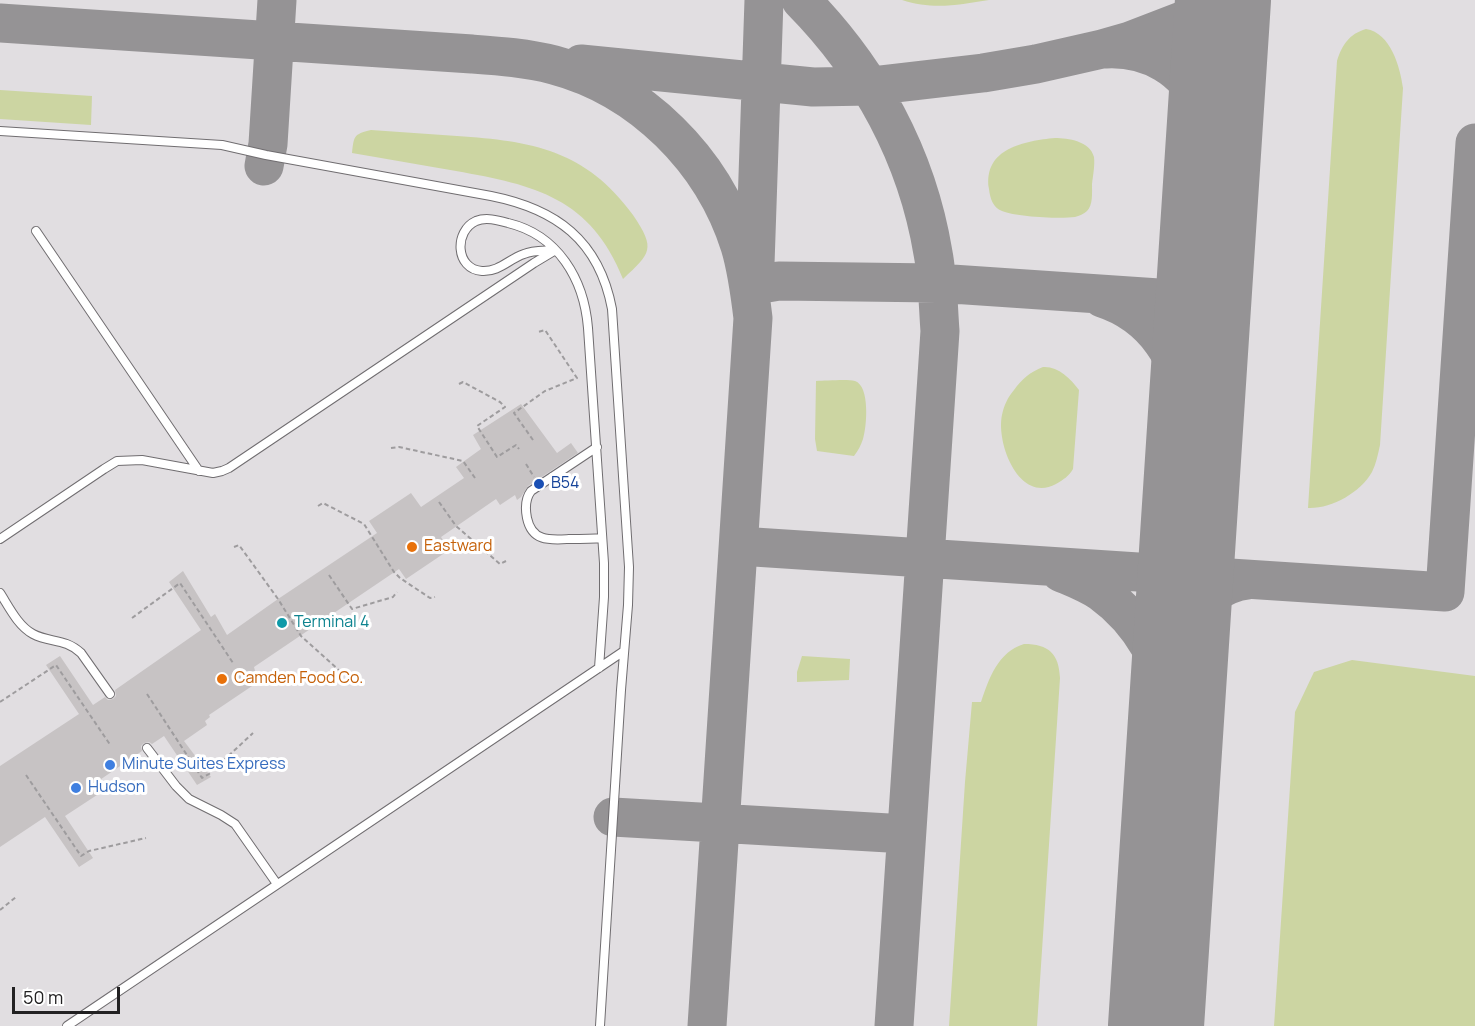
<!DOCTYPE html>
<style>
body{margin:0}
#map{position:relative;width:1475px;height:1026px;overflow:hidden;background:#e1dee1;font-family:Manrope,sans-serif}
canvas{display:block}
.scale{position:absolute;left:12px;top:987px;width:108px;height:27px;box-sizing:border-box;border:3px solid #222122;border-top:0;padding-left:8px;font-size:18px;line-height:21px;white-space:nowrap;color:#222122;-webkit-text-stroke:4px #fff;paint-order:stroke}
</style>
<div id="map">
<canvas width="1475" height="1026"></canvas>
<div class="scale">50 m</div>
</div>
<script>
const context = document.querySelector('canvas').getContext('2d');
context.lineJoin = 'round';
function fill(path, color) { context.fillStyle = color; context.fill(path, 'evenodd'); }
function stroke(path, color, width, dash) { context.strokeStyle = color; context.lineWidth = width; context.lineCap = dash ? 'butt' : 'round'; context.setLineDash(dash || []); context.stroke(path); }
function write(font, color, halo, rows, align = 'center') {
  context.font = font + ' Manrope,sans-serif'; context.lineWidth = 6; context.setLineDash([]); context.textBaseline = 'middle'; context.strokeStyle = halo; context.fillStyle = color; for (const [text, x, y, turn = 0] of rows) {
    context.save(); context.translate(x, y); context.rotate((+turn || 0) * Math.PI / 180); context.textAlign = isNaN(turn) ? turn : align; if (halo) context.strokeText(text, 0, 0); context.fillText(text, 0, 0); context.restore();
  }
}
fill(new Path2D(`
 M902,0H989C958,5 933,10 902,0Z
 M1366,29C1391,33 1400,67 1403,88L1380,445C1378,454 1376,464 1372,472C1360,493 1331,509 1308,508L1337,61C1342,45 1349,34 1366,29Z
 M0,90L92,96L91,125L0,119Z
 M371,130C400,132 428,134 457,136C532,141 586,150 633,215C656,249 651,253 623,279C591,198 535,185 456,171C421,165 387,159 352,153C354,137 353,134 371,130Z
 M1055,138C1068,138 1090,141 1094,157C1095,165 1093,176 1092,184C1092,193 1093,205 1087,211C1084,214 1079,216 1075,217C1060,219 1016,217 1002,211C993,208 990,198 989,189C983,148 1025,141 1055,138Z
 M1043,367C1058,366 1070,378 1079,390L1073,469C1069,476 1063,480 1056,484C1019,504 996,443 1002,415C1004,405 1008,397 1014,390C1022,379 1030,372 1043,367Z
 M816,381C825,381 847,379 855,381C870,386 867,426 863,439C861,445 858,451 854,456L817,451L815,439Z
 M1024,644C1049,644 1059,654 1060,678L1037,1026H949L965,782L972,702H981C989,678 998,652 1024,644Z
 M802,656L850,659L849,680L797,682V672Z
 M1352,660L1475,676V1026H1274L1295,712L1314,672Z`), '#ccd5a2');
stroke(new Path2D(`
 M801,0C870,70 917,156 933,253C938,279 938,305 940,331L894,1026
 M0,23L472,54C499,56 527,58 554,65C641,88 713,160 740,246C747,269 750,293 753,318L707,1026
 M1106,49C1148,47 1187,68 1203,108C1212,130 1210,155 1210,178
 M581,64L813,87L871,86L983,73L1036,64L1102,49L1130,41L1182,21L1230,0
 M264,166L268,144L277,0
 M755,264L764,0
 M749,286L779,281L937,283L1203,301
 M1102,298C1158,316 1177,360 1195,411
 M739,546L1445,592L1475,143
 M1060,572C1074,578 1088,583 1101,592C1141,621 1167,666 1172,716C1173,738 1172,760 1172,781
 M1178,675C1181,660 1182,643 1187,628C1195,602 1222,583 1248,580
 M613,817L906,834`), '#959395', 39);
stroke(new Path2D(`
 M1156,1026L1223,0`), '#959395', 96);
fill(new Path2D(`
 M521,404L557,453L571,443L578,453L528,486L521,497L517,500L515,495L500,505L496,499L441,537L449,550L406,579L399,569L254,667L258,682L209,715L210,717L205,721L207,725L184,741L211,777L197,785L164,736L152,744L149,742L144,743L141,746L142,751L91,786L97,795L65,816L93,858L79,867L45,817L0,847V766L79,714L46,665L60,656L93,705L105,697L108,700L113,699L116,696L115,690L201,630L169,582L183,571L211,617L215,614L227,635L278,599L377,533L369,521L411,493L421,507L464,478L456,467L481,449L473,435Z`), '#c7c3c4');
const lane = new Path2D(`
 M0,131L222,145L266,155L491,196C556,209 599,240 612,309L629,567L628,605L621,690L600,1026
 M36,231L199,471
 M555,250C545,251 533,250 524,254C509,259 499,272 482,271C455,269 454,231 476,221C486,217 497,220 508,223C558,235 584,279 588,328L604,563V597L599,668
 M597,447L531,491C525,499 525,508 527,518C532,542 550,540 569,539C580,539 591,539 602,538
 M0,539L104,469L117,461L142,460L213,473L222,471L229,468L534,263L554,251
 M0,593C9,607 18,626 33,634C50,643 65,638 81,653L110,694
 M147,748L176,786L189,799L221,815L235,824L277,884
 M67,1026L624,651`);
stroke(lane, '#706d70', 10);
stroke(new Path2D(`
 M459,384L463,382L500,402L505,407L477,426L497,457L516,445L519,449
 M533,440L514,413L545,391L577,378L545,330L538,332
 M391,448L399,447L463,461L475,478
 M526,464L534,477
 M439,502L456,526L500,564L506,561
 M318,506L323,503L364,524L394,572L400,578L430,598L435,597
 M234,547L239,545L278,599L301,636L342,673L346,671
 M329,575L352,609L393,597L397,592
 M132,618L180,583L233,663
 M147,694L202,778L209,774L253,733
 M0,702L56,665L111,746
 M26,775L81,856L89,851L146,838
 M0,910L16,897`), '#9e9c9e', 2, [4.5, 3]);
stroke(lane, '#fff', 8);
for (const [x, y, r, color] of [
 [539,484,6,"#1a4fb4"],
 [412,547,6,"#e8710a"],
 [282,623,6,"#0f9aa8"],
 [222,679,6,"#e8710a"],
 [110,765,6,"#3f7fe0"],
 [76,788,6,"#3f7fe0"]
]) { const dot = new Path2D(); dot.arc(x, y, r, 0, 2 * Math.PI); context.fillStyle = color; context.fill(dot); stroke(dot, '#fff', 2); }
write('16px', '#164399', '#fff', [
 ["B54",551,484]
], 'left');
write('16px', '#c56008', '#fff', [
 ["Eastward",424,547],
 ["Camden Food Co.",234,679]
], 'left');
write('16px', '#0d838f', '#fff', [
 ["Terminal 4",294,623]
], 'left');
write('16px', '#366cbe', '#fff', [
 ["Minute Suites Express",122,765],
 ["Hudson",88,788]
], 'left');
</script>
